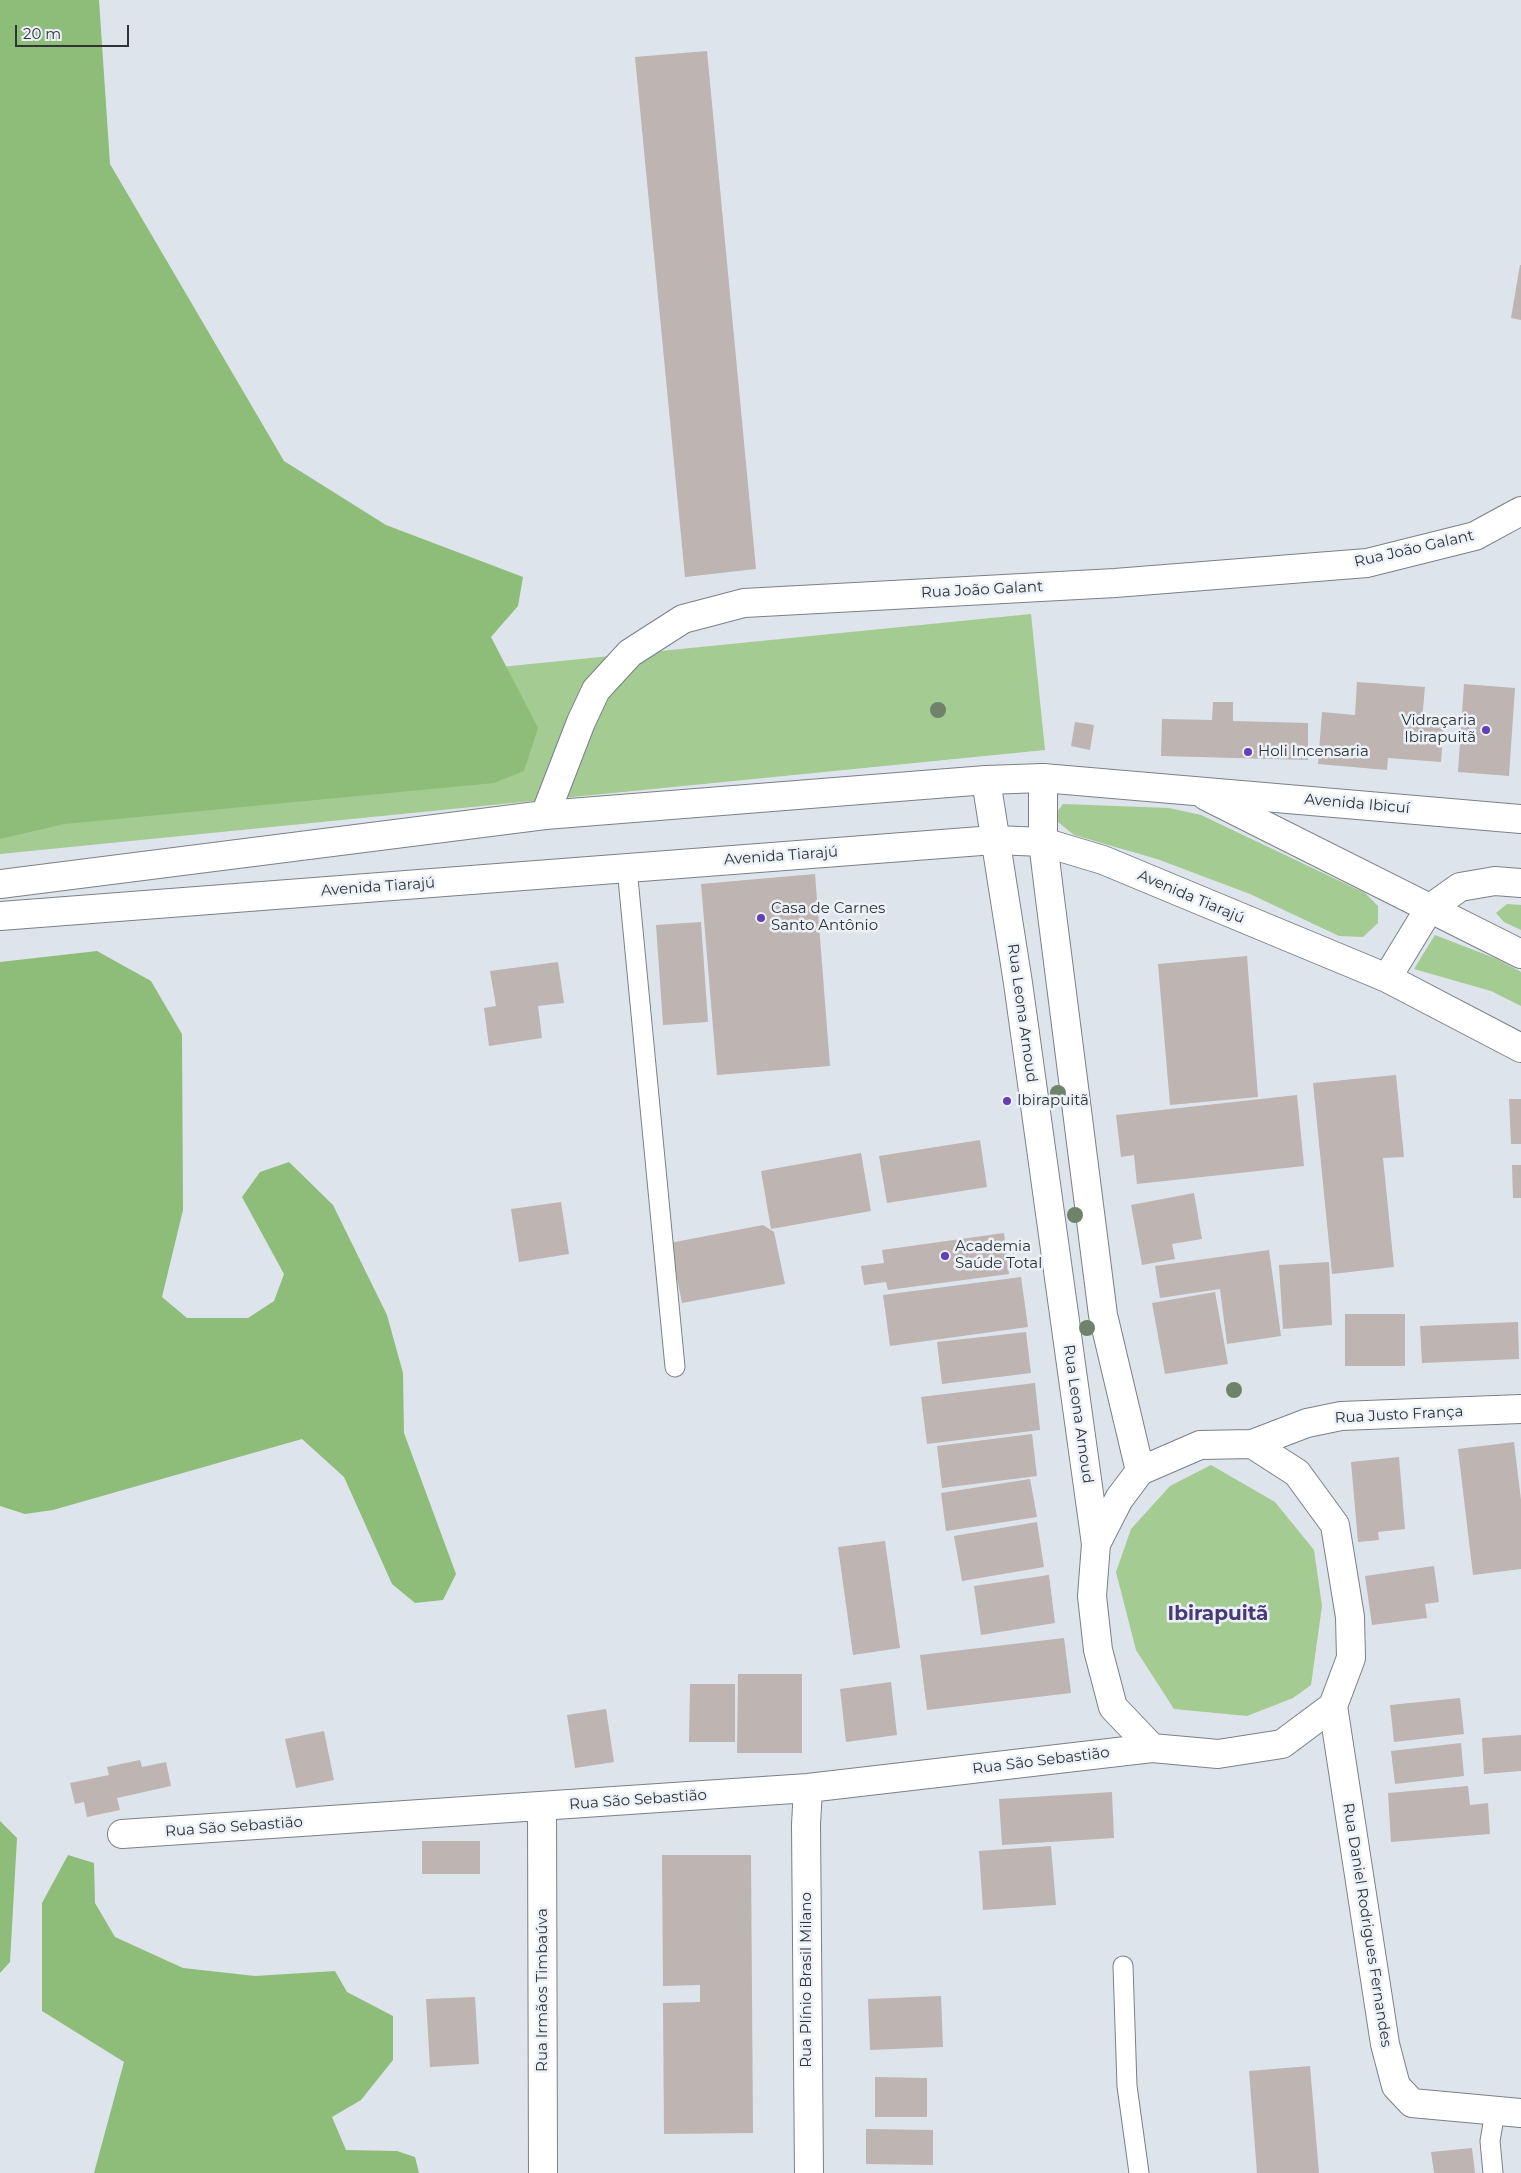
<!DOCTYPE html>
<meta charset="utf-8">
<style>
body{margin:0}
#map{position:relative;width:1521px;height:2173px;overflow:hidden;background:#dee4eb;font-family:Montserrat,sans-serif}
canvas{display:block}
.scale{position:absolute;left:15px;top:25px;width:114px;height:22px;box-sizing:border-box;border:2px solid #313436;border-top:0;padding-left:6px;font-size:15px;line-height:18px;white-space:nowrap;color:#313436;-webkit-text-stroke:4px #ecf1f9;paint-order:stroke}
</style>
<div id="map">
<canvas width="1521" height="2173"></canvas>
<div class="scale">20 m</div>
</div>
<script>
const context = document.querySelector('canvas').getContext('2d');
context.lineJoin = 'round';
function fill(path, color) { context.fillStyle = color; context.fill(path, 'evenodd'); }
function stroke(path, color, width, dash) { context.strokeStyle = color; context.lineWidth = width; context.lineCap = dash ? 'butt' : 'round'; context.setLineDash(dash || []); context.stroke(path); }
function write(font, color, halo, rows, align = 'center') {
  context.font = font + ' Montserrat,sans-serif'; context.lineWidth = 5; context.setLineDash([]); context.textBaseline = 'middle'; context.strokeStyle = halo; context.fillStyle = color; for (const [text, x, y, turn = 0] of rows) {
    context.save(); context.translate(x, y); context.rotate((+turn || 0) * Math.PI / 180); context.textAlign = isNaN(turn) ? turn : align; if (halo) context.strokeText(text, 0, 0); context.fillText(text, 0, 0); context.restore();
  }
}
fill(new Path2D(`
 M1031,614L1045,750L0,854V717Z
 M1063,804L1169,808L1201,815L1365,893L1378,906V923L1363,937L1339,936L1250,894L1157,859L1074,835L1058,822L1057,812Z
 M1507,904L1521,905V930L1504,922L1496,913Z
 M1435,935L1497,959L1521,972V1006L1491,991L1414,969Z
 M1211,1465L1275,1502L1314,1550L1322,1606L1311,1685L1293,1698L1247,1716L1174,1709L1136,1650L1116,1572L1131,1529L1170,1486Z`), '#a3cb92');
fill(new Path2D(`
 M0,0H99L110,164L284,461L386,525L523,577L518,606L491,637L538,728L524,771L494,783L64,824L0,839Z
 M97,951L151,981L182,1034L183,1210L162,1297L187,1318H248L274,1301L284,1274L242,1197L260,1172L289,1162L333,1205L387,1315L403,1373L404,1433L456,1574L443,1600L415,1603L392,1584L344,1477L302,1439L53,1510L25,1514L0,1506V962Z
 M0,1821L17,1838L10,1962L0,1973Z
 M68,1855L94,1863L95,1903L115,1937L183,1968L255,1976L335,1971L347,1992L393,2016V2060L361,2100L332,2117L346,2150L397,2151L415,2157L419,2173H94L124,2062L42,2011V1903Z`), '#8ebd79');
fill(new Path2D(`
 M707,51L756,569L685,577L635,57Z
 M1520,265H1521V320L1511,318Z
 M1357,682L1425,687L1422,720L1444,721L1441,762L1388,758L1387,770L1318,764L1322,712L1355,715Z
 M1464,684L1515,688L1509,776L1458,772Z
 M1213,702H1233V721L1308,723V760L1161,756L1162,719L1212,720Z
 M1075,722L1094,725L1090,750L1071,746Z
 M815,874L830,1066L717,1075L701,884Z
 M701,922L708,1022L663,1025L656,925Z
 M1247,956L1258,1097L1170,1105L1158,964Z
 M558,962L564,1003L538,1006L542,1038L489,1046L484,1008L496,1006L490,971Z
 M1396,1075L1404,1157L1383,1158L1394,1267L1332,1274L1313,1083Z
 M1297,1095L1304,1166L1137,1184L1134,1155L1121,1157L1116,1115Z
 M1509,1099H1521V1144H1511Z
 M980,1140L987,1187L887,1203L879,1156Z
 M861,1153L871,1211L771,1229L761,1171Z
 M1512,1165H1521V1198H1513Z
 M1194,1193L1202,1239L1172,1244L1175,1259L1142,1265L1131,1205Z
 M561,1202L569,1254L519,1262L511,1209Z
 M763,1225L774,1232L785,1284L682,1303L670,1243Z
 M1004,1233L1009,1274L888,1290L886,1282L864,1285L861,1266L884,1263L882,1250Z
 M1269,1250L1281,1336L1227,1344L1220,1289L1160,1298L1155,1266Z
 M1329,1262L1332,1325L1283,1329L1279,1265Z
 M1021,1277L1028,1327L890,1346L883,1295Z
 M1215,1292L1228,1364L1165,1374L1152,1303Z
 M1345,1314H1405V1366H1345Z
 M1518,1322L1519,1359L1422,1363L1420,1326Z
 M1026,1332L1031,1373L942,1384L937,1342Z
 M1035,1383L1040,1430L927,1444L921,1397Z
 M1032,1434L1037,1476L942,1488L937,1446Z
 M1514,1442L1521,1500V1569L1473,1575L1458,1449Z
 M1399,1457L1405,1529L1378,1532L1379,1540L1358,1542L1351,1462Z
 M1030,1479L1037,1517L946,1531L941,1493Z
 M1037,1522L1044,1567L962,1581L954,1536Z
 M885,1541L900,1648L853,1655L838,1547Z
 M1434,1566L1439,1602L1425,1604L1427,1618L1372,1625L1365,1576Z
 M1049,1575L1055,1623L981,1635L974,1586Z
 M1064,1638L1071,1693L927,1710L920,1655Z
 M738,1674H802V1753H737Z
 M891,1682L897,1735L846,1742L840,1689Z
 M690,1684H735V1742H689Z
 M1460,1698L1464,1734L1394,1742L1390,1705Z
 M606,1709L614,1762L575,1768L567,1715Z
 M324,1731L334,1780L296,1788L285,1739Z
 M1521,1735V1771L1484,1774L1482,1738Z
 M1461,1743L1464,1776L1395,1784L1391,1751Z
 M140,1760L142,1767L166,1762L171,1786L117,1798L120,1810L87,1817L84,1802L75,1804L70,1783L109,1775L107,1767Z
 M1468,1786L1470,1805L1488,1803L1490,1834L1391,1842L1388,1793Z
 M1112,1792L1114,1838L1002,1845L999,1799Z
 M422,1841H480V1874H422Z
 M1051,1846L1056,1905L983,1910L979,1851Z
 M662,1855H751L753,2133L664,2134L663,2003L700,2002V1985L663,1986Z
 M941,1996L943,2047L870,2050L868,1999Z
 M475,1997L479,2064L430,2067L426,1999Z
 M1310,2066L1319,2173H1257L1249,2071Z
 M875,2077L927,2078V2117H875Z
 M866,2129L933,2130V2165L866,2164Z
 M1472,2148L1475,2173H1434L1431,2152Z`), '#beb4b1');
const service = new Path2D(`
 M627,868L675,1367
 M1123,1966L1127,2086L1139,2173
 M1493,2173L1490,2141L1495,2112`);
const minor = new Path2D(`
 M1043,778V842L1049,891L1103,1315L1140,1471
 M986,780L1018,983L1096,1544
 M545,815L581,722L596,690L630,653L683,619L744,603L1115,583L1367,563L1475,536L1521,511
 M1252,1444L1297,1473L1335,1525L1350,1617L1351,1658L1333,1706L1282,1744L1218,1754L1152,1748L1113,1707L1098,1650L1092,1596L1096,1544L1119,1499L1140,1471L1200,1445Z
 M1252,1444L1307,1423L1341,1416L1521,1409
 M1333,1706L1385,2044L1396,2086L1412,2103L1521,2113
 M808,1788L806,1825L809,2173
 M542,1807L543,2173
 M122,1834L808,1788L1152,1748`);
const secondary = new Path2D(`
 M1206,796L1521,954
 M0,884L545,815L986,780L1043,778L1521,819
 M0,916L994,840L1043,842L1103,860L1387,978L1521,1048
 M1387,978L1429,909L1460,887L1495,881L1521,883`);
stroke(service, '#7b8087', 21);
stroke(minor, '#7b8087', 30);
stroke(secondary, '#7b8087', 30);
stroke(service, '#fff', 19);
stroke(minor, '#fff', 28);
stroke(secondary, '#fff', 28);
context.fillStyle = '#6f836b';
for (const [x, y] of [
 [938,710],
 [1058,1093],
 [1075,1215],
 [1087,1328],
 [1234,1390]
]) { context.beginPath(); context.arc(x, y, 8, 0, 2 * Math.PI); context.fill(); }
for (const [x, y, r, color] of [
 [1486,730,5,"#643fb7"],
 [1248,752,5,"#643fb7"],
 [761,918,5,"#643fb7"],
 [1007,1101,5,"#643fb7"],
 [945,1256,5,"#643fb7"]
]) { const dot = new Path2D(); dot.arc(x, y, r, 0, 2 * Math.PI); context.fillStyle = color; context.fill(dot); stroke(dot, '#ecf1f9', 2); }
write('15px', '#313436', '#ecf1f9', [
 ["Rua João Galant",1414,549,-13],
 ["Rua João Galant",982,590,-3],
 ["Avenida Ibicuí",1357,804,5],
 ["Avenida Tiarajú",781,856,-4],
 ["Avenida Tiarajú",378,887,-4],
 ["Avenida Tiarajú",1191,897,23],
 ["Rua Leona Arnoud",1022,1013,82],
 ["Rua Leona Arnoud",1078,1414,82],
 ["Rua Justo França",1399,1415,-3],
 ["Rua São Sebastião",1041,1761,-7],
 ["Rua São Sebastião",638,1800,-4],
 ["Rua São Sebastião",234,1827,-4],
 ["Rua Daniel Rodrigues Fernandes",1367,1925,81],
 ["Rua Plínio Brasil Milano",807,1980,-90],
 ["Rua Irmãos Timbaúva",543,1990,-90]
]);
write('15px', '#313436', '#ecf1f9', [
 ["Vidraçaria",1476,721,"right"],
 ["Ibirapuitã",1476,738,"right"],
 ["Holi Incensaria",1258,752],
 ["Casa de Carnes",771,909],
 ["Santo Antônio",771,926],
 ["Ibirapuitã",1017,1101],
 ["Academia",955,1247],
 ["Saúde Total",955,1264]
], 'left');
write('bold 20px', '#493a77', '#ecf1f9', [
 ["Ibirapuitã",1218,1614]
]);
</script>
